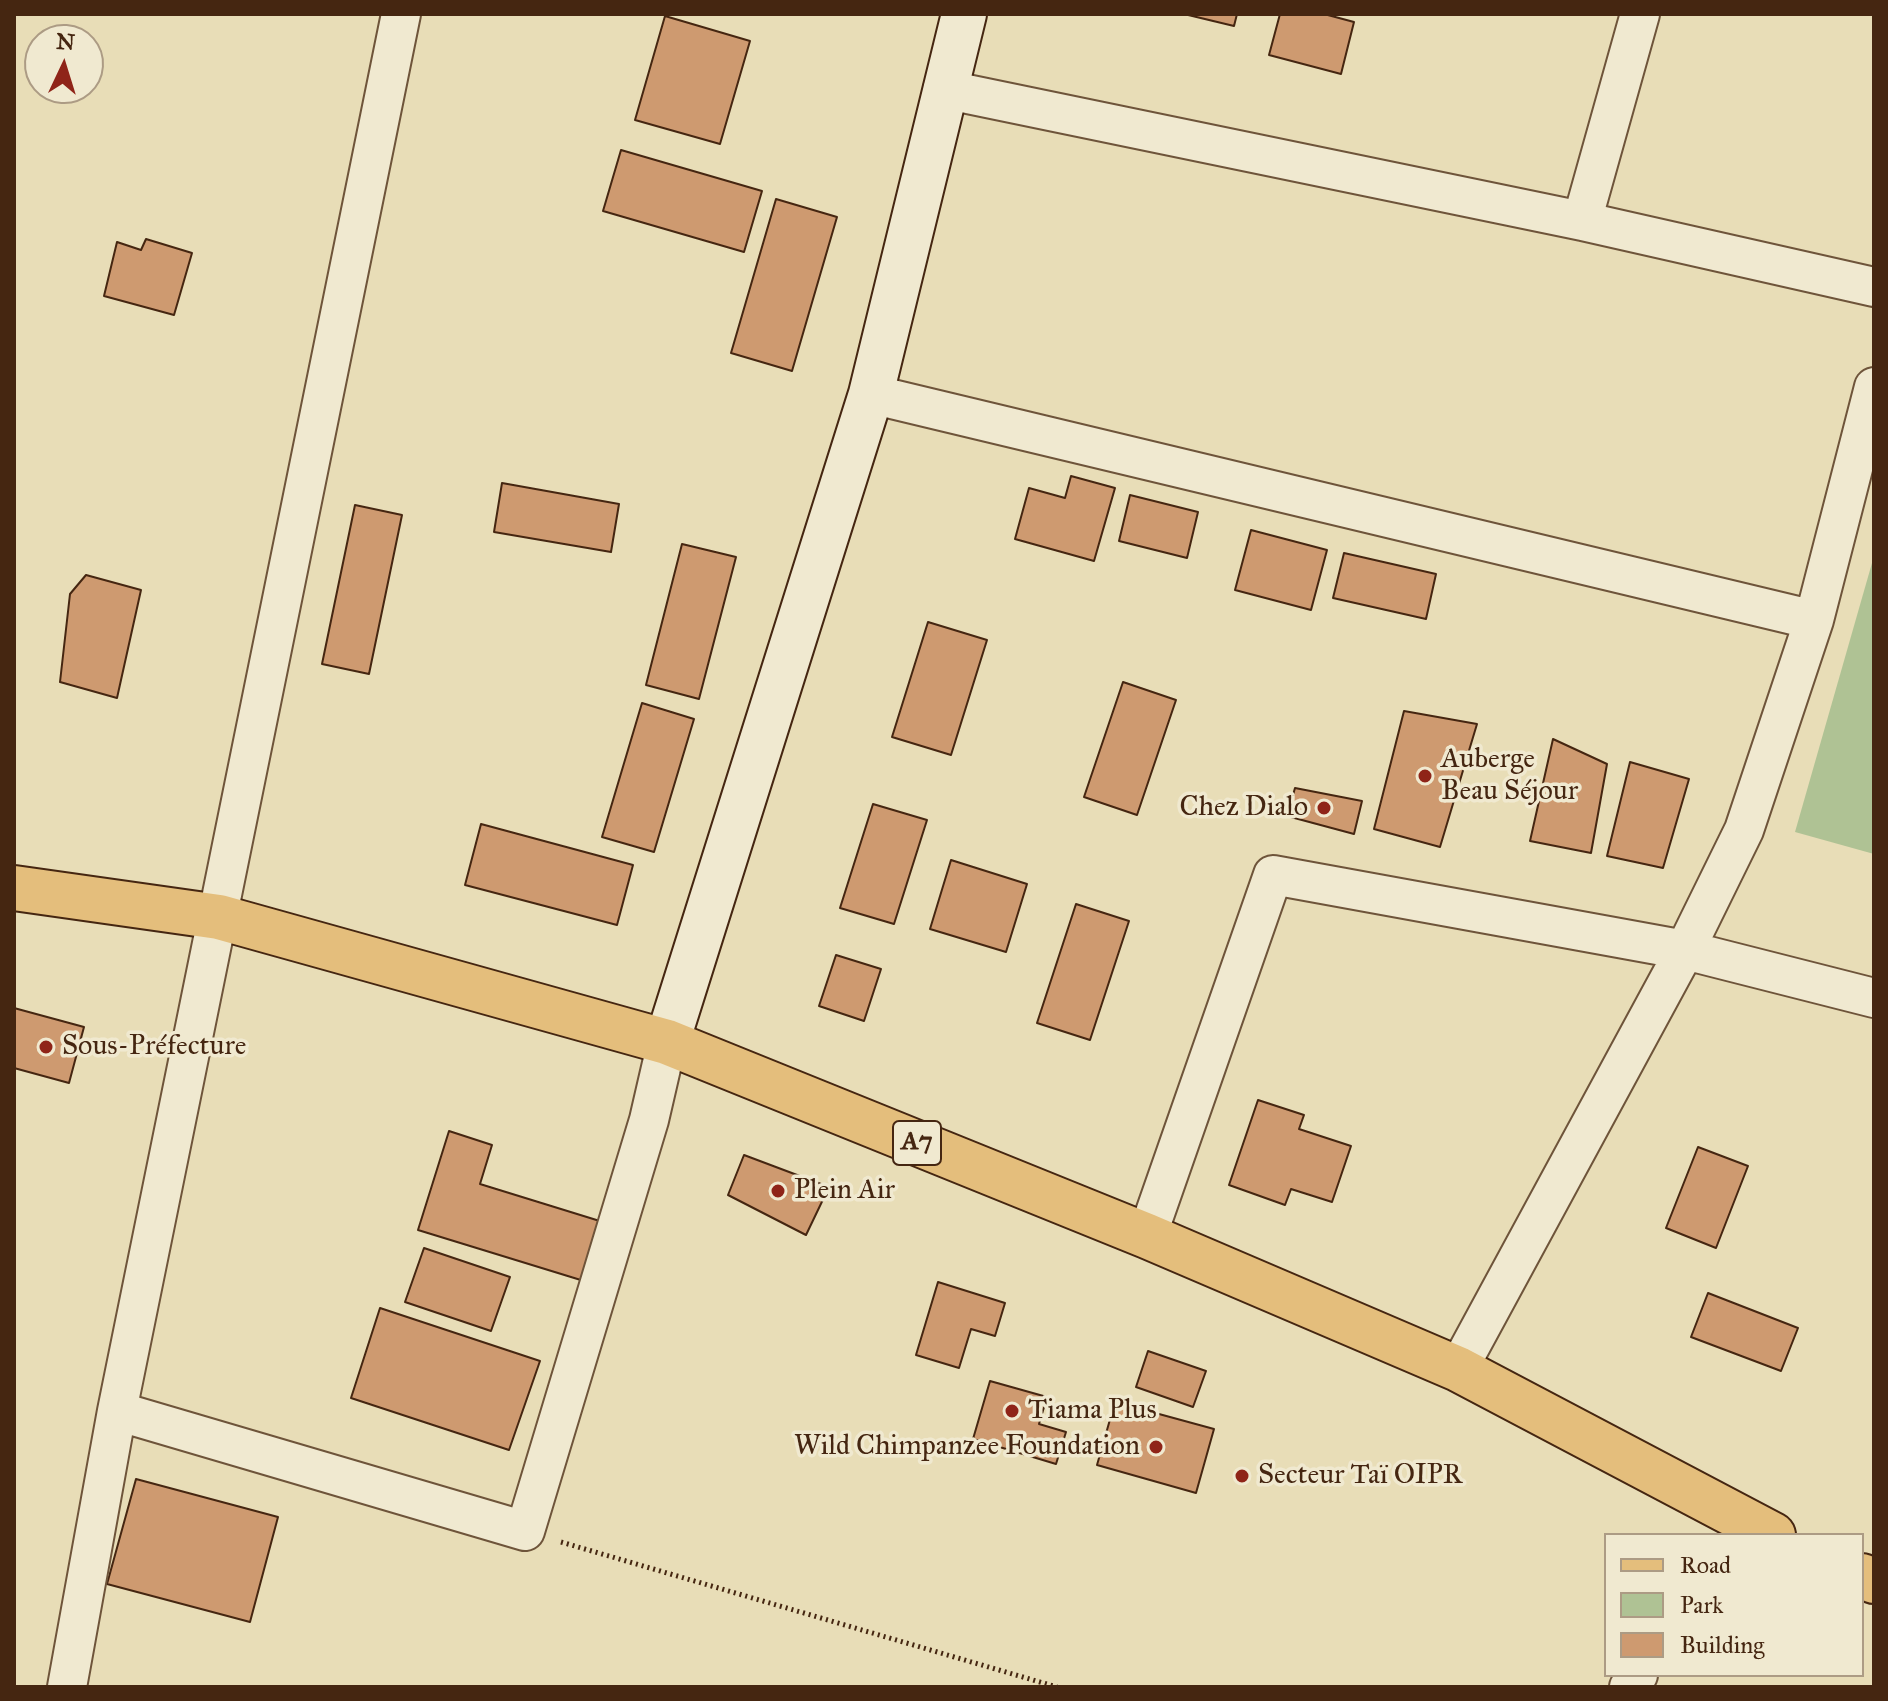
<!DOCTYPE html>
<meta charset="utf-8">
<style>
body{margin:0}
#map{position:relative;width:1888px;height:1701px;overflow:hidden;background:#e8ddb7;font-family:"IM FELL Great Primer",serif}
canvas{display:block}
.frame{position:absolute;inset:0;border:16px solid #452611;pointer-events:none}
.legend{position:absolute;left:1604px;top:1533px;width:260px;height:144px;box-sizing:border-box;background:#f0e9d0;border:2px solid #ac9b84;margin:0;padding:10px 14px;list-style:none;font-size:24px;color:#452611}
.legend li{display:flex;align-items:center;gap:16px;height:40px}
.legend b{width:40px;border:2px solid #ac9b84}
.north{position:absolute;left:24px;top:24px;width:80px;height:80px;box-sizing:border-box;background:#f0e9d0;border:2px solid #ac9b84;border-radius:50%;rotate:4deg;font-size:22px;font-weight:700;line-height:32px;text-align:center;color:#452611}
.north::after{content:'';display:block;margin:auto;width:28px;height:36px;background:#8f2418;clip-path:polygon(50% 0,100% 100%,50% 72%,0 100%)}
</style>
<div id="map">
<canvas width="1888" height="1701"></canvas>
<div class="frame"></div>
<ul class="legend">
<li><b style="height:10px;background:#e4be7c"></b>Road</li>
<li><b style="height:22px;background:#afc294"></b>Park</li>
<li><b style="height:22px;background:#ce9a70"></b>Building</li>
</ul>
<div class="north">N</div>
</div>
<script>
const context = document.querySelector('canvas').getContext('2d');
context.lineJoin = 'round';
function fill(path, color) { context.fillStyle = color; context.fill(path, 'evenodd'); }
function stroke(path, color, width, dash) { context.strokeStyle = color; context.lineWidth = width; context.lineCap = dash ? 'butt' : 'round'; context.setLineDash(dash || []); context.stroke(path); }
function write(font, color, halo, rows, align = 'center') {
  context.font = font + ' "IM FELL Great Primer",serif'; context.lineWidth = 7; context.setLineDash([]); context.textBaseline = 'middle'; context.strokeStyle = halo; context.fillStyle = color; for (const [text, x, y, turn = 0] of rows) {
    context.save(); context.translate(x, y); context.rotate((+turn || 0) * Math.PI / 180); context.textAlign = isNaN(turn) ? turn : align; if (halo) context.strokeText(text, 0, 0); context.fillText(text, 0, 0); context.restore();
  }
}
fill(new Path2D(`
 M1874,556V854L1795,832Z`), '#afc294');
const building = new Path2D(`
 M1184,14H1237L1234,26Z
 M1280,14H1324L1354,22L1341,74L1269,55Z
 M665,16L750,41L720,144L635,120Z
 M621,150L762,191L744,252L603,211Z
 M776,199L837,217L792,371L731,353Z
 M146,239L192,253L174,315L104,296L117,242L141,250Z
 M1071,476L1115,488L1094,561L1015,539L1029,488L1065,498Z
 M502,483L619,504L611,552L494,532Z
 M1130,495L1198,512L1187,558L1119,541Z
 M355,505L402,515L369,674L322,664Z
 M1251,530L1327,550L1311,610L1235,590Z
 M682,544L736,557L699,699L646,685Z
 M1344,553L1436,574L1426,619L1333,598Z
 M86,575L141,590L117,698L60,682L70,594Z
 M928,622L987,640L951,755L892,737Z
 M1123,682L1176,700L1137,815L1084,797Z
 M642,703L694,719L654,852L602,837Z
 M1404,711L1477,724L1440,847L1374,829Z
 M1553,739L1607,764L1591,853L1530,841Z
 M1630,762L1689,779L1663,868L1607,856Z
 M1295,788L1362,801L1354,834L1287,816Z
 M873,804L927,820L894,924L840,908Z
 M481,824L633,865L617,925L465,885Z
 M951,860L1027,884L1006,952L930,929Z
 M1076,904L1129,921L1090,1040L1037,1023Z
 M836,955L881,969L864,1021L819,1006Z
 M14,1008L84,1027L69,1083L14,1068Z
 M1258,1100L1304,1115L1299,1129L1351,1146L1332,1202L1291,1189L1285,1205L1229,1185Z
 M449,1131L492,1145L480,1184L603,1222L584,1281L418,1230Z
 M1698,1147L1748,1166L1716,1248L1666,1228Z
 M744,1155L829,1187L806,1235L728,1195Z
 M424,1248L510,1277L491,1331L405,1302Z
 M938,1282L1005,1303L995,1336L971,1329L959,1368L916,1355Z
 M1708,1293L1798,1328L1781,1371L1691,1337Z
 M380,1308L540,1361L509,1450L351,1398Z
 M1148,1351L1206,1371L1193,1407L1136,1387Z
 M990,1381L1047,1397L1039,1424L1066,1432L1056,1464L973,1439Z
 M1115,1402L1214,1429L1196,1493L1097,1465Z
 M136,1479L278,1517L250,1622L107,1584Z`);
fill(building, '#ce9a70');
stroke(building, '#452611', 2);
const street = new Path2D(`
 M943,89L1582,221L1874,287
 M1582,221L1640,14
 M871,394L1814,620
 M1147,1236L1273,875L1685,950L1874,998
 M1458,1369L1685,950L1744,830L1814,620L1874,387
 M117,1411L525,1531L649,1120L667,1042
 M67,1687L117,1411L401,14
 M1629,1687L1638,1675`);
const secondary = new Path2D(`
 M667,1042L871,394L964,14`);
const primary = new Path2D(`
 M14,888L219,917L667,1042L1147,1236L1458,1369L1773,1535
 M1862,1576L1874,1581`);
stroke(street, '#6e543a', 42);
stroke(secondary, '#452611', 48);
stroke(primary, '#452611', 48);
stroke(new Path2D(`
 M561,1542L1057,1687`), '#452611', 5, [2, 4]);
stroke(street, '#f0e9d0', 38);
stroke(secondary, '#f0e9d0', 44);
stroke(primary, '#e4be7c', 44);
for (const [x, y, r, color] of [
 [1425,776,8,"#8f2418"],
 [1324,808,8,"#8f2418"],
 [46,1047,8,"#8f2418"],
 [778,1191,8,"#8f2418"],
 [1012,1411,8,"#8f2418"],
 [1156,1447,8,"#8f2418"],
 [1242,1476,8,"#8f2418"]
]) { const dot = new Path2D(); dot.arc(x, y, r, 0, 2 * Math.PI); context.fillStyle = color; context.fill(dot); stroke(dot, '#f0e9d0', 3); }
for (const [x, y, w] of [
 [917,1143,48]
]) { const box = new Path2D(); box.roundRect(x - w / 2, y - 22, w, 44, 6); context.fillStyle = '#f0e9d0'; context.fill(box); stroke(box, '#452611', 2); }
write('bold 26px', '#452611', null, [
 ["A7",917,1143]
]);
write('28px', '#452611', '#f0e9d0', [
 ["Auberge",1441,760],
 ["Beau Séjour",1441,792],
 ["Chez Dialo",1308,808,"right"],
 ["Sous-Préfecture",62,1047],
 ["Plein Air",794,1191],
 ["Tiama Plus",1028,1411],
 ["Wild Chimpanzee Foundation",1140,1447,"right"],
 ["Secteur Taï OIPR",1258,1476]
], 'left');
</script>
